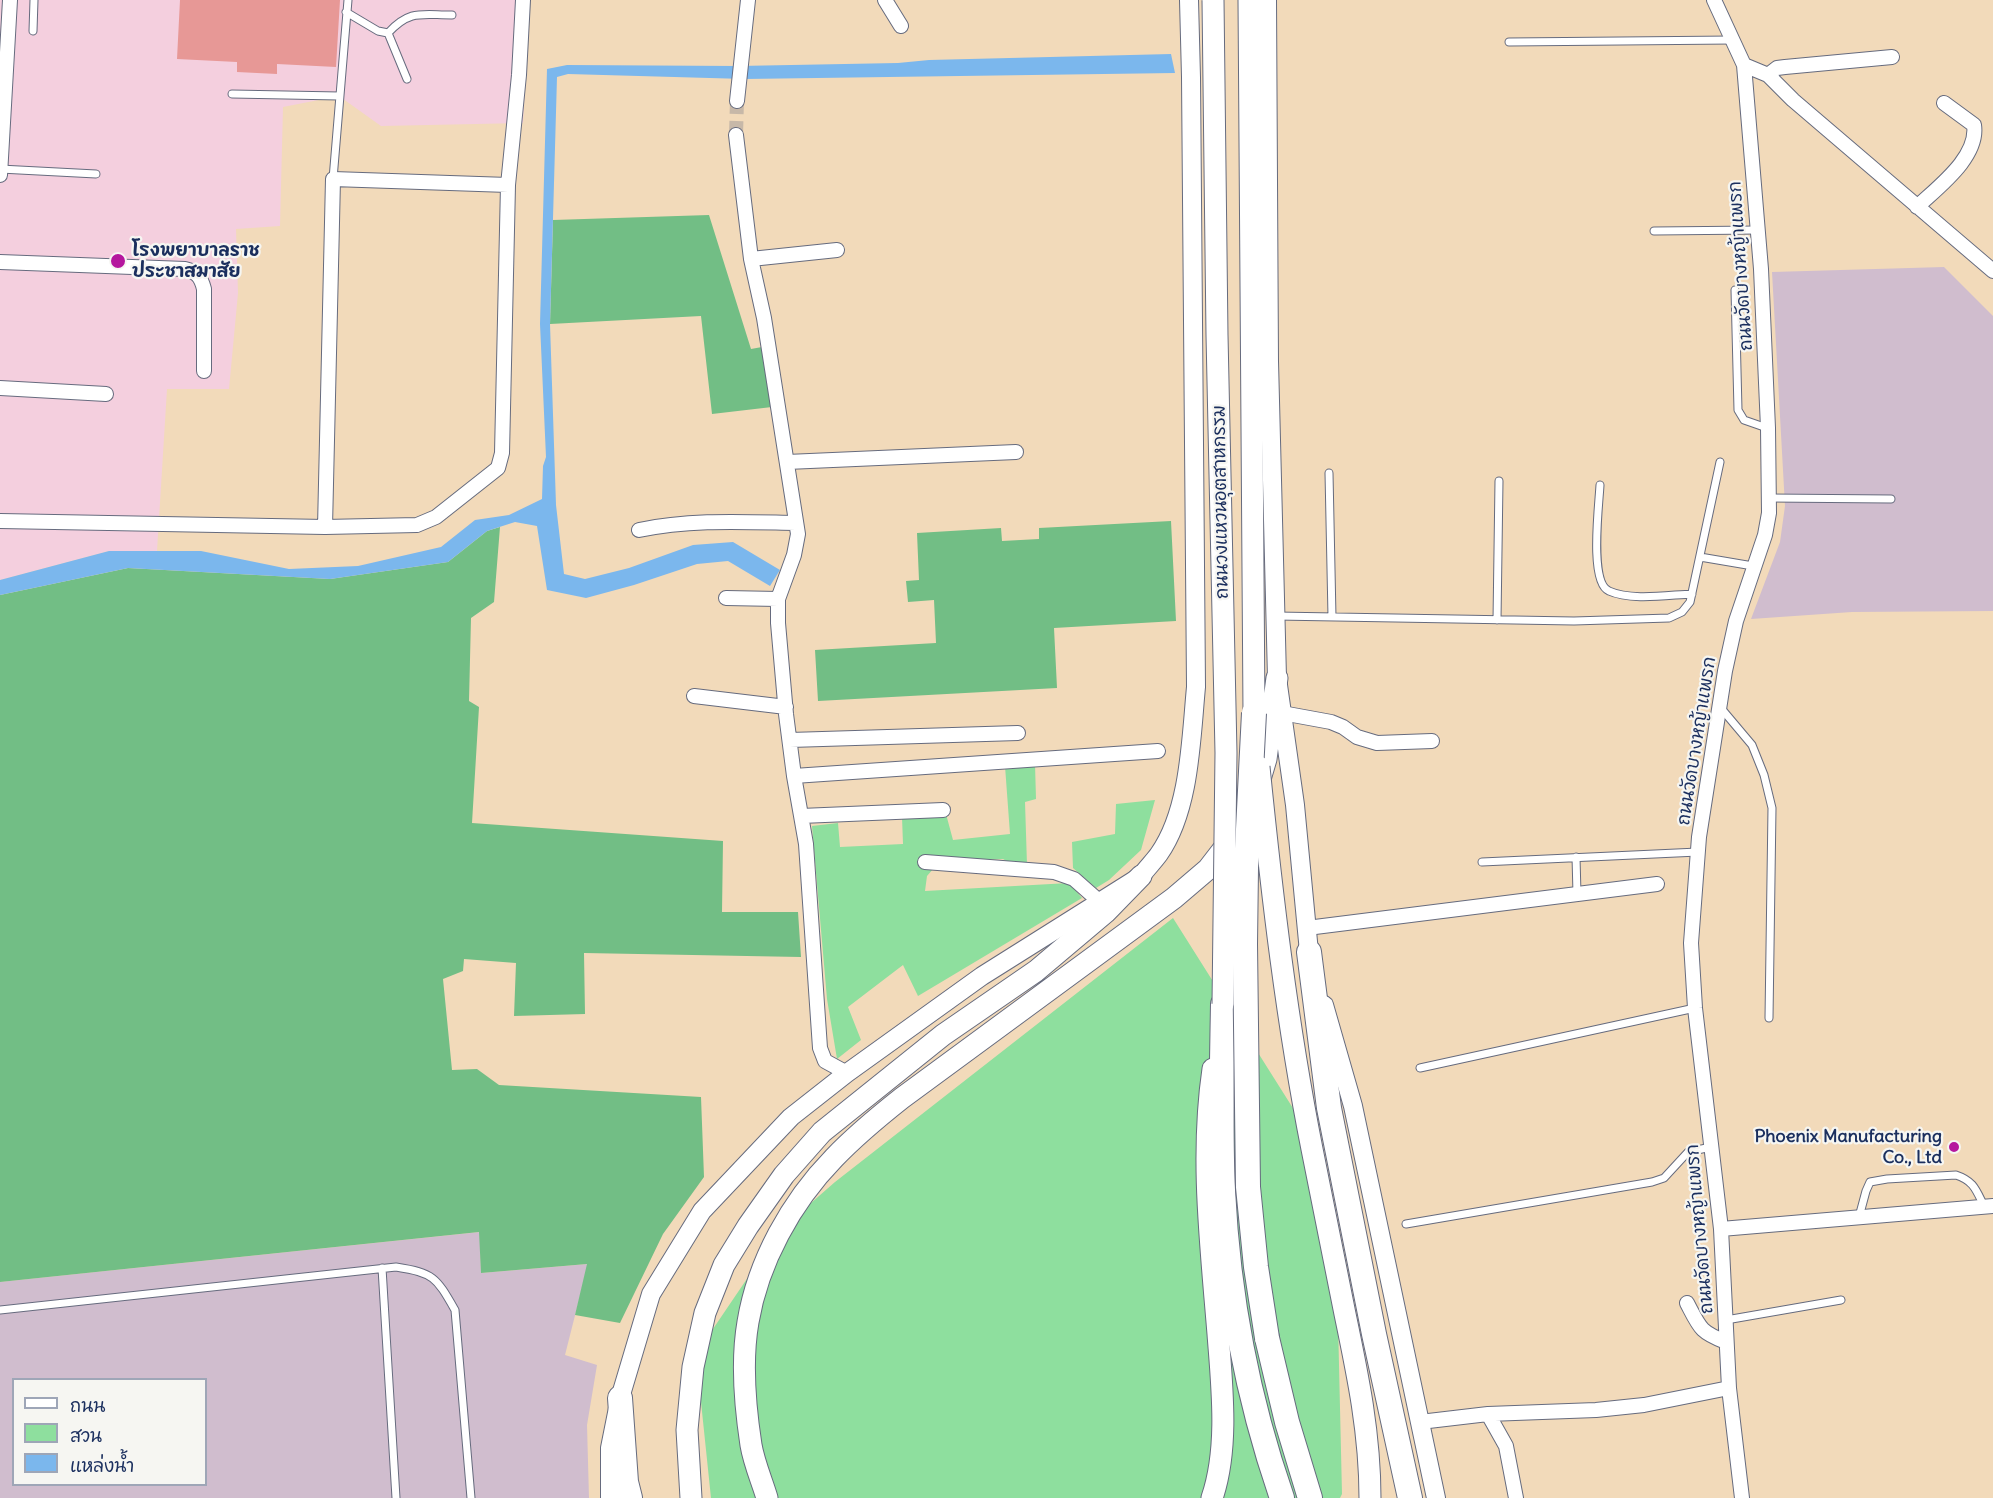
<!DOCTYPE html>
<meta charset="utf-8">
<style>
body{margin:0}
#map{position:relative;width:1993px;height:1498px;overflow:hidden;background:#f2daba;font-family:Delius,"Playpen Sans Thai",sans-serif}
canvas{display:block}
.legend{position:absolute;left:12px;top:1378px;width:195px;height:108px;box-sizing:border-box;background:#f6f6f2;border:2px solid #9ea6b7;margin:0;padding:8px 10px;list-style:none;font-size:18px;color:#1b2f5e}
.legend li{display:flex;align-items:center;gap:12px;height:30px}
.legend b{width:30px;border:2px solid #9ea6b7}
</style>
<div id="map">
<canvas width="1993" height="1498"></canvas>
<ul class="legend">
<li><b style="height:8px;background:#fff"></b>ถนน</li>
<li><b style="height:16px;background:#8edf9e"></b>สวน</li>
<li><b style="height:16px;background:#7bb7ed"></b>แหล่งน้ำ</li>
</ul>
</div>
<script>
const context = document.querySelector('canvas').getContext('2d');
context.lineJoin = 'round';
function fill(path, color) { context.fillStyle = color; context.fill(path, 'evenodd'); }
function stroke(path, color, width, dash) { context.strokeStyle = color; context.lineWidth = width; context.lineCap = dash ? 'butt' : 'round'; context.setLineDash(dash || []); context.stroke(path); }
function write(font, color, halo, rows, align = 'center') {
  context.font = font + ' Delius,"Playpen Sans Thai",sans-serif'; context.lineWidth = 4.5; context.setLineDash([]); context.textBaseline = 'middle'; context.strokeStyle = halo; context.fillStyle = color; for (const [text, x, y, turn = 0] of rows) {
    context.save(); context.translate(x, y); context.rotate((+turn || 0) * Math.PI / 180); context.textAlign = isNaN(turn) ? turn : align; if (halo) context.strokeText(text, 0, 0); context.fillText(text, 0, 0); context.restore();
  }
}
fill(new Path2D(`
 M0,0H530L523,123L381,126L339,96L283,107L280,226L236,229L238,293L229,389H167L157,551H109L0,580Z`), '#f4cfde');
fill(new Path2D(`
 M1944,267L1993,316V611L1852,612L1751,619L1780,542L1785,506L1772,272Z
 M480,1232L481,1273L588,1264L565,1355L597,1365L587,1425L589,1498H0V1282ZM14,1380H206V1484H14Z`), '#d0bdce');
fill(new Path2D(`
 M1035,764L1036,799L1025,802L1027,865L1018,868L1003,859L940,861L927,876L925,891L1069,883L1082,898L918,996L903,965L848,1007L861,1040L837,1059L827,999L812,826L838,823L840,847L903,844L902,817L946,814L953,840L1010,834L1005,766Z
 M1155,800L1141,850L1109,880L1096,888L1073,868L1072,842L1115,834L1116,804Z
 M1173,918L1308,1132L1338,1322L1342,1494L1340,1498H711L696,1354L780,1230L835,1182Z`), '#8edf9e');
fill(new Path2D(`
 M709,215L751,349L762,347L772,407L712,414L701,316L550,324L553,220Z
 M1171,521L1176,621L1054,628L1057,688L818,701L815,650L936,643L934,600L908,602L906,581L919,580L917,533L1001,528L1002,541L1039,539V528Z
 M500,527L494,602L471,618L469,701L479,707L472,823L723,841L722,912H798L801,957L584,953L585,1014L514,1016L516,963L464,959L463,971L443,979L452,1070L477,1069L499,1085L701,1097L704,1177L663,1234L620,1323L575,1315L587,1264L481,1273L479,1232L0,1282V595L128,568L330,579L448,562L487,531Z`), '#72be85');
fill(new Path2D(`
 M1171,54L1175,73L745,79L568,74L557,77L550,324L556,505L564,574L585,579L629,568L693,545L733,542L780,570L770,586L728,561L697,564L634,585L586,598L547,590L537,526L515,522L487,531L448,562L330,579L128,568L0,595V580L109,551H201L289,569L358,566L441,547L475,520L509,515L542,499L543,466L546,457L540,324L547,69L567,65L738,66L898,63L929,60Z`), '#7bb7ed');
fill(new Path2D(`
 M180,0H340L336,67L277,64V74L237,72V62L177,59Z`), '#e79896');
stroke(new Path2D(`
 M736,135L737,101`), '#c7b8a8', 14, [14, 7]);
const lane = new Path2D(`
 M346,12L378,31L388,33C410,9 422,15 452,15
 M33,31L34,0
 M388,33L407,79
 M1509,42L1733,40
 M232,94L339,96
 M0,169L96,174
 M333,179L348,0
 M1654,231L1758,230
 M1735,290L1738,410L1744,420L1767,428
 M1329,473L1332,617
 M1600,485C1599,505 1589,583 1609,591C1631,601 1668,595 1692,594
 M1769,498L1891,499
 M1700,557L1753,566
 M1276,616L1574,621L1669,618L1682,612L1690,602L1720,462
 M1497,620L1499,481
 M1720,707L1752,745L1764,775L1772,808L1769,1018
 M1576,857L1577,894
 M1482,862L1698,852
 M1420,1068L1695,1008
 M1859,1217L1866,1191L1870,1182L1887,1179L1956,1175C1974,1181 1976,1190 1984,1206
 M1406,1224L1652,1182L1664,1178L1688,1152L1711,1147
 M382,1268L396,1498
 M0,1310L396,1267C434,1273 436,1277 455,1310L471,1498
 M1726,1320L1841,1300`);
const street = new Path2D(`
 M885,0L901,26
 M1714,0L1744,65L1761,269L1768,428L1769,513L1765,535L1736,621L1725,671L1699,837L1691,943L1695,1008L1721,1229L1729,1388L1742,1498
 M1744,65L1768,75L1793,100L1993,271
 M1768,75L1777,68L1785,67L1892,57
 M737,101L748,0
 M736,135L751,259L764,318L798,534L794,555L778,599V623L786,714L794,776L806,844L820,1048L825,1061L847,1073
 M0,175L10,0
 M1917,207C1938,187 1979,157 1974,125L1944,103
 M751,259L837,250
 M0,262L185,269C197,272 201,277 204,289V371
 M0,388L106,394
 M787,462L1016,452
 M0,521L325,527L417,525L436,517L498,468L502,453L508,185L519,75L523,0
 M325,527L333,179L508,185
 M639,530C691,519 743,522 796,523
 M726,598L778,599
 M694,696L786,707
 M1282,713L1331,722L1343,727L1357,737L1377,743L1432,741
 M790,740L1018,733
 M794,776L1158,751
 M801,816L943,810
 M925,862L1054,872L1074,879L1100,902
 M1307,928L1657,884
 M1721,1229L1993,1206
 M1687,1303C1700,1328 1700,1332 1726,1342
 M1488,1414L1506,1446L1516,1498
 M1420,1422L1488,1414L1596,1410L1644,1405L1729,1388`);
const secondary = new Path2D(`
 M1267,0L1269,361L1277,678L1295,805L1309,952L1313,965
 M1324,1005L1353,1106L1436,1498
 M610,1498V1448L620,1398L651,1294L702,1211L791,1117L847,1073L982,976L1141,876C1147,868 1154,861 1159,854C1190,810 1191,739 1196,687L1191,77L1189,0`);
const primary = new Path2D(`
 M1249,0L1254,713
 M1258,786L1266,759L1277,678
 M691,1498L687,1430L693,1367L705,1313L724,1265L748,1226L784,1175L822,1132L943,1035L1036,971L1106,912L1141,876
 M767,1498C762,1481 754,1463 751,1445C745,1406 741,1362 748,1322C758,1262 791,1202 834,1158C855,1136 878,1117 902,1098L1174,898L1208,869L1232,838
 M1212,1498C1229,1448 1222,1387 1218,1334C1211,1246 1200,1157 1213,1069`);
const highway = new Path2D(`
 M1309,952L1329,1108L1374,1334L1410,1498
 M1223,1004C1222,1066 1220,1128 1223,1190C1228,1294 1248,1400 1282,1498
 M1267,1338L1287,1422L1310,1498
 M620,1398L626,1482L630,1498`);
stroke(lane, '#666b7e', 9);
stroke(street, '#666b7e', 16);
stroke(secondary, '#666b7e', 20);
stroke(primary, '#666b7e', 23);
stroke(highway, '#666b7e', 26);
stroke(lane, '#fff', 7);
stroke(street, '#fff', 14);
stroke(secondary, '#fff', 18);
stroke(primary, '#fff', 21);
stroke(highway, '#fff', 24);
const primaryBridge = new Path2D(`
 M1213,0L1217,335L1226,753L1223,1004
 M1259,767C1272,896 1287,1023 1312,1149C1323,1204 1334,1259 1345,1314C1358,1376 1370,1434 1370,1498`);
const highwayBridge = new Path2D(`
 M1254,713L1246,868L1245,944L1248,1187L1256,1267L1267,1338`);
stroke(primaryBridge, '#666b7e', 23, []);
stroke(highwayBridge, '#666b7e', 26, []);
stroke(primaryBridge, '#fff', 21);
stroke(highwayBridge, '#fff', 24);
for (const [x, y, r, color] of [
 [118,261,8,"#b5179e"],
 [1954,1147,6,"#b5179e"]
]) { const dot = new Path2D(); dot.arc(x, y, r, 0, 2 * Math.PI); context.fillStyle = color; context.fill(dot); stroke(dot, '#f6f6f2', 2); }
write('bold 18px', '#1b2f5e', '#f6f6f2', [
 ["โรงพยาบาลราช",132,251],
 ["ประชาสมาสัย",132,272],
 ["Phoenix Manufacturing",1942,1137,"right"],
 ["Co., Ltd",1942,1158,"right"]
], 'left');
write('18px', '#1b2f5e', '#f6f6f2', [
 ["ถนนวัดบางหญ้าแพรก",1741,266,-94],
 ["ถนนวงแหวนอุตสาหกรรม",1221,502,-91],
 ["ถนนวัดบางหญ้าแพรก",1697,741,-81],
 ["ถนนวัดบางหญ้าแพรก",1700,1229,-95]
]);
</script>
